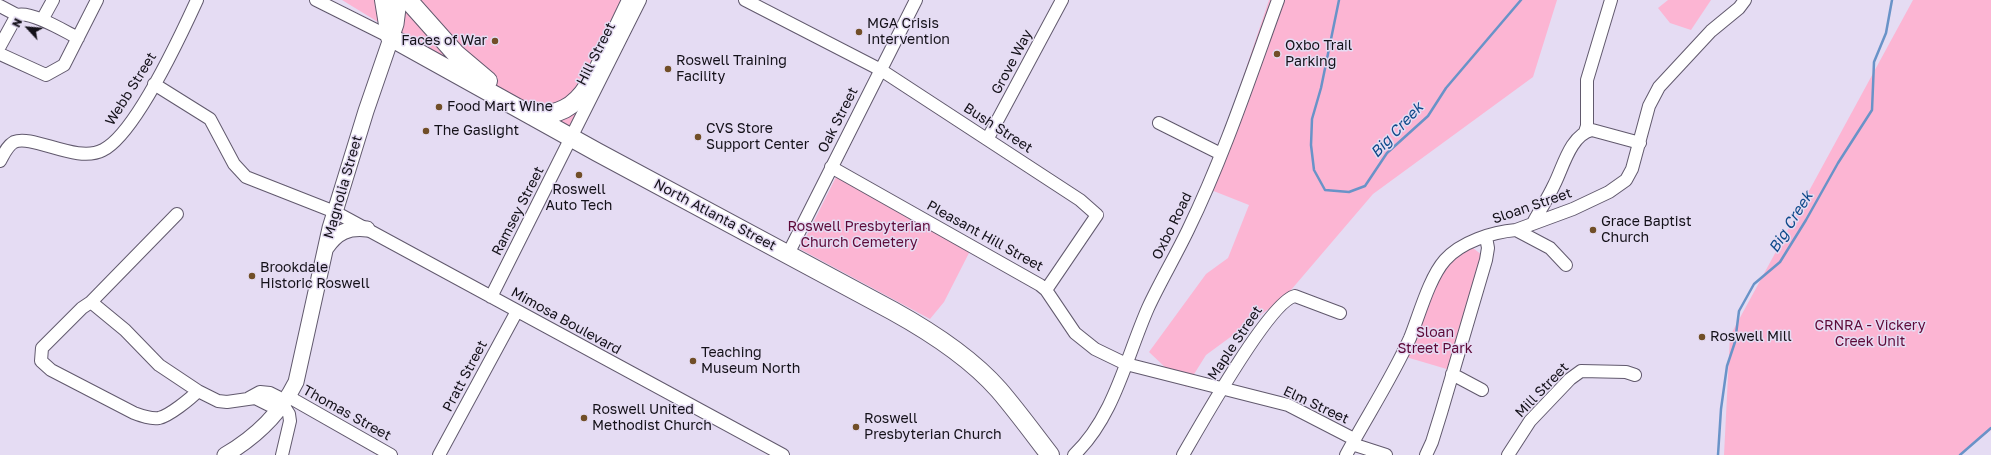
<!DOCTYPE html>
<style>
body{margin:0}
#map{position:relative;width:1991px;height:455px;overflow:hidden;background:#e5dcf3;font-family:"Golos Text",sans-serif}
canvas{display:block}
.north{position:absolute;left:8px;top:8px;width:40px;height:40px;-webkit-text-stroke:3px #e5dcf3;paint-order:stroke;rotate:296deg;font-size:11px;font-weight:700;line-height:16px;text-align:center;color:#141119}
.north::after{content:'';display:block;margin:auto;width:14px;height:18px;background:#141119;clip-path:polygon(50% 0,100% 100%,50% 72%,0 100%)}
</style>
<div id="map">
<canvas width="1991" height="455"></canvas>
<div class="north">N</div>
</div>
<script>
const context = document.querySelector('canvas').getContext('2d');
context.lineJoin = 'round';
function fill(path, color) { context.fillStyle = color; context.fill(path, 'evenodd'); }
function stroke(path, color, width, dash) { context.strokeStyle = color; context.lineWidth = width; context.lineCap = dash ? 'butt' : 'round'; context.setLineDash(dash || []); context.stroke(path); }
function write(font, color, halo, rows, align = 'center') {
  context.font = font + ' "Golos Text",sans-serif'; context.lineWidth = 3; context.setLineDash([]); context.textBaseline = 'middle'; context.strokeStyle = halo; context.fillStyle = color; for (const [text, x, y, turn = 0] of rows) {
    context.save(); context.translate(x, y); context.rotate((+turn || 0) * Math.PI / 180); context.textAlign = isNaN(turn) ? turn : align; if (halo) context.strokeText(text, 0, 0); context.fillText(text, 0, 0); context.restore();
  }
}
fill(new Path2D(`
 M342,0H636L573,130L396,33Z
 M1269,0H1557L1533,77L1373,194L1285,297L1206,355L1186,387L1149,352L1206,274L1228,258L1249,205L1206,188Z
 M1668,0H1711L1691,30L1670,23L1658,8Z
 M1913,0H1991V430L1960,455H1724L1730,336Z
 M837,175L970,251L944,302L930,319L800,249Z
 M1473,248L1482,255L1450,370L1406,357L1440,278L1447,266L1457,255Z`), '#fcb5d3');
stroke(new Path2D(`
 M1339,0L1321,88L1312,119L1311,145L1314,170L1325,190L1349,192L1365,186L1387,153L1428,116L1446,88L1521,0
 M1718,455L1721,409L1727,366L1735,342L1739,311L1754,284L1780,262L1806,220L1838,163L1872,110L1874,62L1886,33L1892,0
 M1960,455L1991,428`), '#6993c8', 2.5);
const minor = new Path2D(`
 M316,0L390,37
 M745,0L881,70L1080,200L1097,215L1046,290
 M0,6L17,15
 M17,15C32,11 64,31 78,38
 M42,20L53,0
 M0,46L17,15
 M0,54L46,75L64,65L97,0
 M154,84L210,119L234,164L246,177L335,212L783,455
 M587,92L592,75L628,0
 M1159,123L1221,154
 M1585,132L1587,126V80L1611,0
 M988,138L1062,0
 M0,161C4,154 7,146 14,142C33,134 77,164 103,150C135,134 181,35 197,0
 M831,167L1040,285L1046,290L1075,333L1095,349L1126,364L1288,405L1354,439
 M177,214L91,302L82,308L42,348L41,361L51,370L134,413C142,416 150,419 159,418C169,416 190,399 198,391L218,401L227,402L255,398L269,405L282,406
 M1533,223C1540,210 1548,198 1554,185C1563,168 1570,135 1592,130L1640,143
 M1516,230L1550,248L1566,265
 M788,254L916,0
 M491,297L640,0
 M91,302L125,330L159,365L198,391
 M1452,374L1482,390
 M289,397L391,455
 M249,398L260,392L270,393L278,397L289,414L290,421L282,455
 M1352,444L1386,455
 M439,455L517,311
 M1074,455C1114,417 1126,358 1148,308C1160,282 1175,257 1188,230C1224,156 1250,77 1278,0
 M1183,455C1198,429 1270,301 1295,296L1340,313
 M1346,455C1367,416 1392,378 1410,338C1419,316 1429,278 1445,260C1461,242 1492,232 1516,230L1573,209L1609,192L1626,180L1632,169L1649,106L1659,87L1711,31L1739,8L1745,0
 M1426,455L1432,442L1441,413L1486,260L1488,248L1486,237
 M1508,455L1530,421L1570,379L1581,371L1626,372L1635,375`);
const major = new Path2D(`
 M326,248C337,232 348,227 367,229
 M225,455C256,437 280,414 296,382L330,228L366,111L396,24L399,0`);
const highway = new Path2D(`
 M384,0L390,37L597,152L893,311C931,332 970,357 999,390C1017,411 1033,433 1050,455
 M408,0L456,54L488,81
 M532,116C558,115 574,108 588,86`);
stroke(minor, '#61596d', 14);
stroke(major, '#61596d', 17);
stroke(highway, '#61596d', 20);
stroke(minor, '#fff', 12);
stroke(major, '#fff', 15);
stroke(highway, '#fff', 18);
for (const [x, y, r, color] of [
 [859,32,4,"#714e27"],
 [495,41,4,"#714e27"],
 [1277,54,4,"#714e27"],
 [668,69,4,"#714e27"],
 [439,107,4,"#714e27"],
 [426,131,4,"#714e27"],
 [698,137,4,"#714e27"],
 [579,175,4,"#714e27"],
 [1593,230,4,"#714e27"],
 [252,276,4,"#714e27"],
 [1702,337,4,"#714e27"],
 [693,361,4,"#714e27"],
 [584,418,4,"#714e27"],
 [856,427,4,"#714e27"]
]) { const dot = new Path2D(); dot.arc(x, y, r, 0, 2 * Math.PI); context.fillStyle = color; context.fill(dot); stroke(dot, '#e5dcf3', 1.5); }
write('14px', '#141119', '#e5dcf3', [
 ["MGA Crisis",867,24],
 ["Intervention",867,40],
 ["Faces of War",487,41,"right"],
 ["Oxbo Trail",1285,46],
 ["Parking",1285,62],
 ["Roswell Training",676,61],
 ["Facility",676,77],
 ["Food Mart Wine",447,107],
 ["CVS Store",706,129],
 ["Support Center",706,145],
 ["The Gaslight",434,131],
 ["Roswell",579,190,"center"],
 ["Auto Tech",579,206,"center"],
 ["Grace Baptist",1601,222],
 ["Church",1601,238],
 ["Brookdale",260,268],
 ["Historic Roswell",260,284],
 ["Roswell Mill",1710,337],
 ["Teaching",701,353],
 ["Museum North",701,369],
 ["Roswell United",592,410],
 ["Methodist Church",592,426],
 ["Roswell",864,419],
 ["Presbyterian Church",864,435]
], 'left');
write('14px', '#141119', '#e5dcf3', [
 ["Hill Street",596,54,-63],
 ["Grove Way",1012,62,-62],
 ["Webb Street",131,89,-58],
 ["Oak Street",838,120,-63],
 ["Bush Street",998,128,33],
 ["Magnolia Street",343,187,-74],
 ["Sloan Street",1532,206,-19],
 ["Ramsey Street",518,211,-63],
 ["North Atlanta Street",715,215,28],
 ["Oxbo Road",1172,226,-64],
 ["Pleasant Hill Street",985,236,29],
 ["Mimosa Boulevard",566,321,29],
 ["Maple Street",1235,343,-56],
 ["Pratt Street",465,376,-62],
 ["Mill Street",1542,390,-46],
 ["Elm Street",1316,405,25],
 ["Thomas Street",347,413,29]
]);
write('14px', '#5d0938', '#e5dcf3', [
 ["Roswell Presbyterian",859,227],
 ["Church Cemetery",859,243],
 ["CRNRA - Vickery",1870,326],
 ["Creek Unit",1870,342],
 ["Sloan",1435,333],
 ["Street Park",1435,349]
]);
write('italic 15px', '#0e498a', '#e5dcf3', [
 ["Big Creek",1397,130,-47],
 ["Big Creek",1791,222,-58]
]);
</script>
